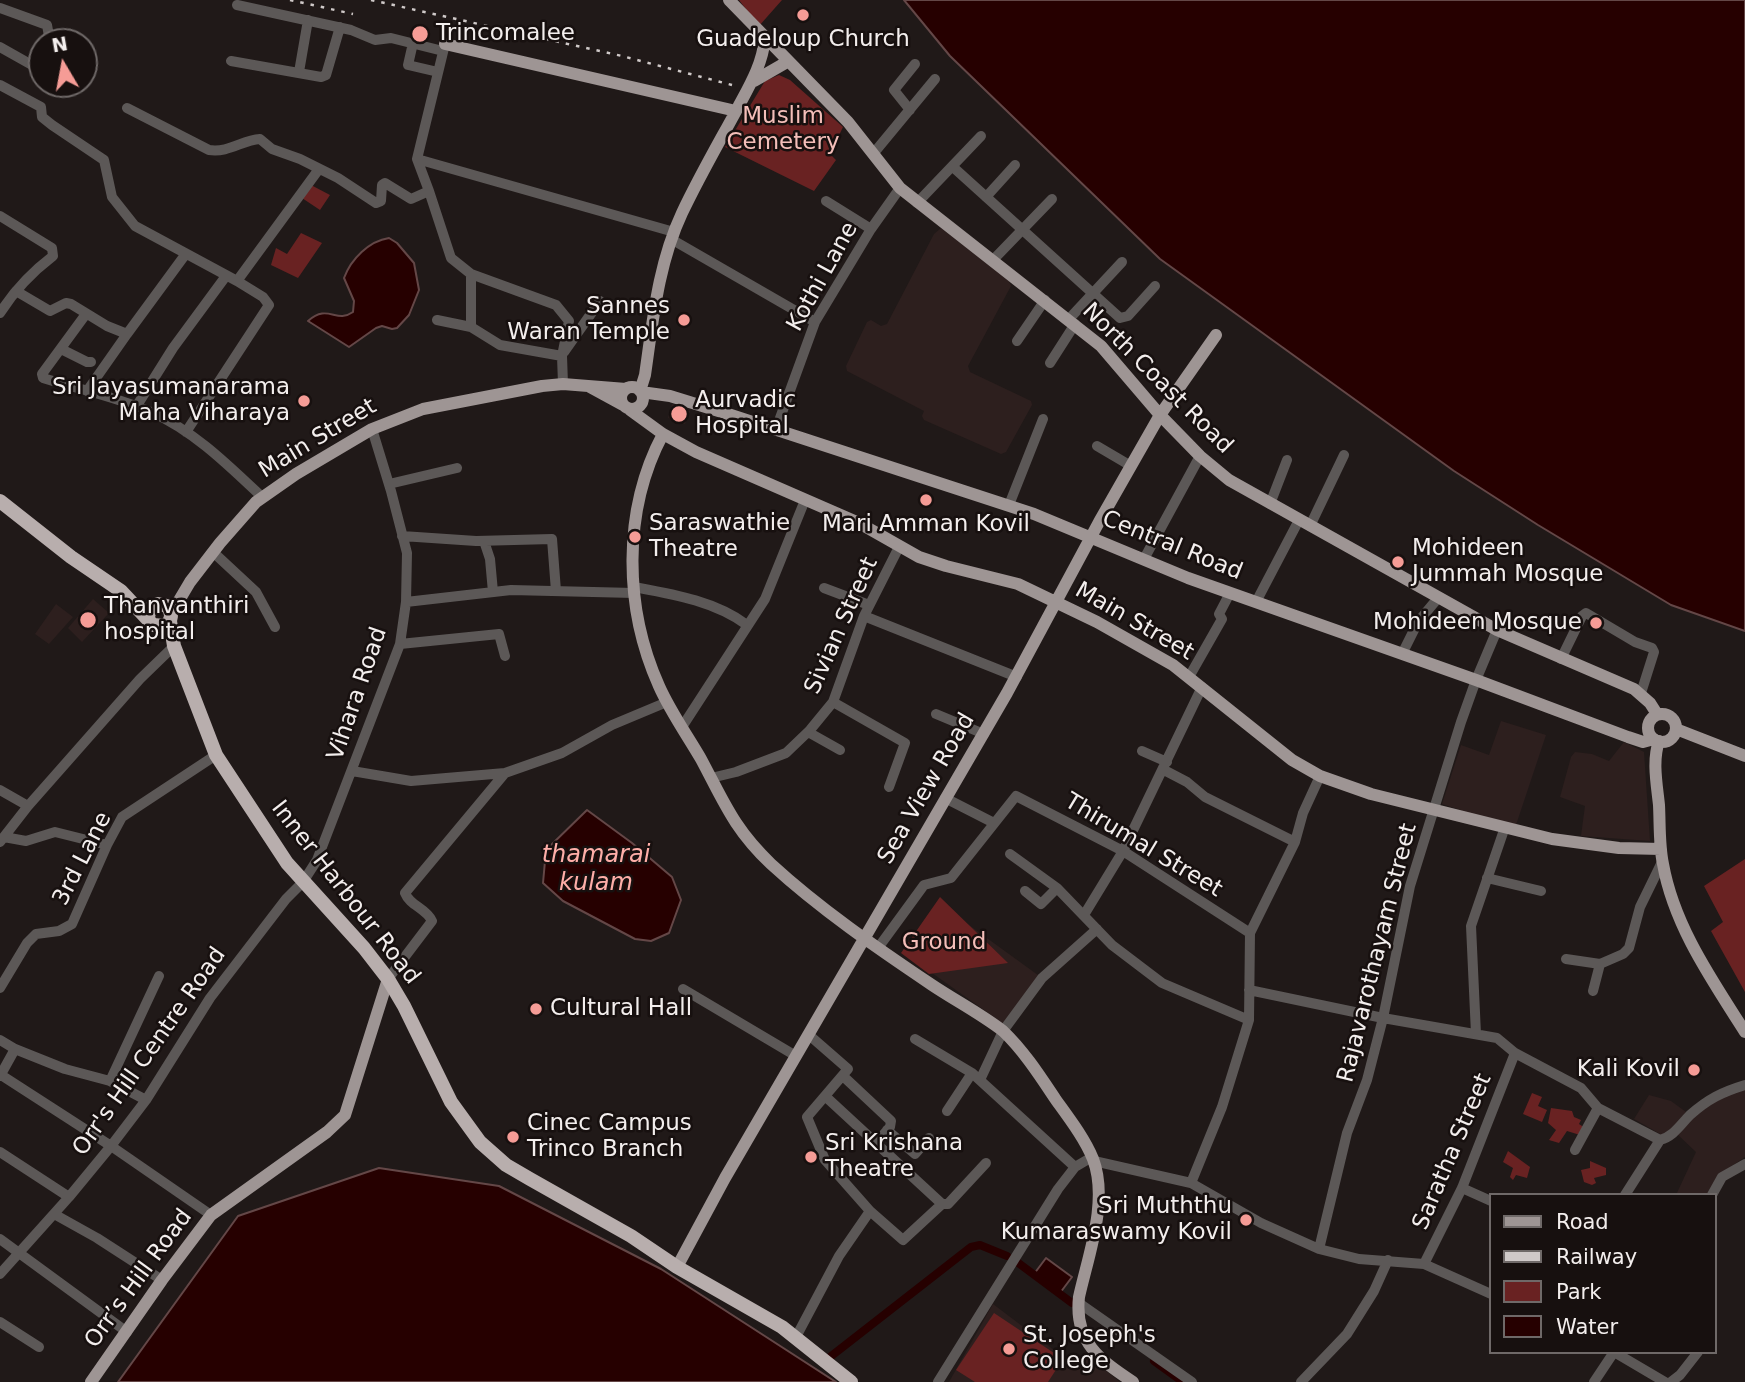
<!DOCTYPE html>
<meta charset="utf-8">
<style>
body{margin:0}
#map{position:relative;width:1745px;height:1382px;overflow:hidden;background:#201918;font-family:"DejaVu Sans",sans-serif}
canvas{display:block}
.legend{position:absolute;left:1489px;top:1193px;width:228px;height:161px;box-sizing:border-box;background:#17100f;border:2px solid #6f6968;margin:0;padding:9px 12px;list-style:none;font-size:21px;color:#f3eeed}
.legend li{display:flex;align-items:center;gap:14px;height:35px}
.legend b{width:35px;border:2px solid #6f6968}
.north{position:absolute;left:28px;top:28px;width:70px;height:70px;box-sizing:border-box;background:#17100f;border:2px solid #6f6968;border-radius:50%;rotate:350deg;font-size:19px;font-weight:700;line-height:28px;text-align:center;color:#f3eeed}
.north::after{content:'';display:block;margin:auto;width:24px;height:32px;background:#f59c96;clip-path:polygon(50% 0,100% 100%,50% 72%,0 100%)}
</style>
<div id="map">
<canvas width="1745" height="1382"></canvas>
<ul class="legend">
<li><b style="height:9px;background:#9e9594"></b>Road</li>
<li><b style="height:9px;background:#cfc9c8"></b>Railway</li>
<li><b style="height:19px;background:#692222"></b>Park</li>
<li><b style="height:19px;background:#260000"></b>Water</li>
</ul>
<div class="north">N</div>
</div>
<script>
const context = document.querySelector('canvas').getContext('2d');
context.lineJoin = 'round';
function fill(path, color) { context.fillStyle = color; context.fill(path, 'evenodd'); }
function stroke(path, color, width, dash) { context.strokeStyle = color; context.lineWidth = width; context.lineCap = dash ? 'butt' : 'round'; context.setLineDash(dash || []); context.stroke(path); }
function write(font, color, halo, rows, align = 'center') {
  context.font = font + ' "DejaVu Sans",sans-serif'; context.lineWidth = 5; context.setLineDash([]); context.textBaseline = 'middle'; context.strokeStyle = halo; context.fillStyle = color; for (const [text, x, y, turn = 0] of rows) {
    context.save(); context.translate(x, y); context.rotate((+turn || 0) * Math.PI / 180); context.textAlign = isNaN(turn) ? turn : align; if (halo) context.strokeText(text, 0, 0); context.fillText(text, 0, 0); context.restore();
  }
}
fill(new Path2D(`
 M941,228L1009,281L1011,286L968,366L970,372L1031,401L1032,405L1006,452L1001,454L924,420L922,416L924,411L847,371L846,366L867,322L871,320L881,326L887,324L934,234Z
 M672,404L690,411L685,424L668,418Z
 M93,599L109,613L82,642L68,628Z
 M56,604L73,617L49,644L35,634Z
 M1501,721L1546,735L1515,828L1442,804L1461,745L1489,755Z
 M1624,742L1644,752L1650,841L1581,836L1585,806L1560,797L1571,757L1575,752L1592,754L1609,761Z
 M940,904L1042,978L1005,1025L904,953Z
 M1745,1086V1157L1720,1174L1708,1195H1676L1696,1152L1677,1134L1692,1116L1720,1096Z
 M1649,1095L1671,1101L1686,1112L1675,1126L1662,1135L1634,1119Z
 M993,1304L1075,1366L1088,1356L1120,1382H949Z`), '#2d1f1e');
fill(new Path2D(`
 M739,0H782L759,26Z
 M779,75L790,80L843,127L830,154L836,160L814,191L725,147L765,81Z
 M311,185L330,195L320,210L302,198Z
 M301,233L322,243L298,278L271,265L276,248L287,254Z
 M1745,859V992L1711,931L1723,922L1704,886Z
 M940,897L1008,963L929,974L901,953Z
 M1532,1093L1542,1097L1538,1106L1547,1110L1542,1122L1523,1114Z
 M1551,1108L1572,1111L1574,1117L1581,1120L1579,1124L1585,1128L1580,1135L1567,1131L1559,1143L1549,1140L1556,1130L1548,1123Z
 M1508,1151L1530,1167L1527,1178L1516,1175L1513,1180L1510,1177L1513,1168L1503,1162Z
 M1590,1161L1606,1168V1175L1594,1178L1596,1183L1592,1185L1584,1182L1581,1170L1590,1168Z
 M994,1313L1063,1359L1048,1382H975L956,1370Z`), '#692222');
const water = new Path2D(`
 M904,0H1745V631L1671,605L1538,525L1454,471L1160,259L950,56Z
 M389,238L397,243L414,263L419,290L409,315L397,328L392,329L382,326L376,328L349,347L308,321C328,303 336,324 353,312L354,301L344,278C351,259 369,241 389,238Z
 M587,810L632,843L672,877L681,900L669,933L651,941L635,939L563,901L543,883L546,850Z
 M379,1168L499,1186L661,1269L836,1382H118L238,1216Z
 M1046,1258L1072,1277L1060,1293L1034,1274Z`);
fill(water, '#260000');
stroke(water, '#644747', 2);
stroke(new Path2D(`
 M1017,1262L1072,1303
 M830,1357L971,1247L980,1245L1007,1256
 M1154,1361L1183,1382`), '#260000', 8);
stroke(new Path2D(`
 M237,5L351,30L375,40L391,38L443,51
 M0,8L47,25L49,36L46,42
 M413,43L408,65L438,72
 M445,44L417,159L674,232
 M0,47L39,69
 M231,61L321,77L326,75L340,27
 M33,65L42,49
 M299,72L308,20
 M0,85L41,107L42,117L52,125L104,160L112,197L135,226L237,281
 M127,108L209,150C229,153 242,140 260,139L272,149L300,159L338,178L376,203L381,201L382,185L385,183L411,199L429,191L417,159
 M910,110L894,90L915,64
 M873,154L935,79
 M953,167L1120,318L1128,316L1155,286
 M429,191L451,258L471,274V327
 M986,197L1015,165
 M826,201L871,229
 M917,203L981,136
 M0,216L52,248L53,256C32,272 14,291 0,313
 M671,239L815,322
 M992,261L1052,199
 M471,274L556,305L569,321L562,356
 M16,291L50,311L66,303L71,304L107,326L127,334L185,255
 M86,314L42,374L43,378C78,389 117,397 151,412C194,431 228,465 262,497
 M1069,319L1122,262
 M437,320L471,327L500,345L562,356L563,384
 M1017,341L1045,300
 M61,349L87,362H91
 M564,352L600,301
 M1050,363L1075,324
 M87,391L127,334
 M136,407L173,348L226,276
 M776,429L815,322L871,229L900,188
 M186,432L269,305L263,297L237,281L319,169
 M1097,446L1131,466
 M389,484L457,468
 M1270,504L1287,460
 M1009,505L1043,419
 M1310,526L1344,455
 M402,536L476,541L552,539L556,591
 M484,541L490,559L493,592
 M213,552L256,592L275,627
 M1144,559L1200,456
 M634,587C672,594 715,601 747,625
 M824,588L869,605
 M406,602L511,590L634,593
 M1256,602L1299,520
 M864,616L1017,677
 M400,644L499,634L505,656
 M1402,654L1418,622L1438,598
 M1561,659L1582,616L1586,613L1635,642L1652,648L1654,652L1641,693
 M1189,677L1222,619L1219,614L1230,593
 M833,702L905,743L889,787
 M936,714L984,734
 M682,727L765,599L805,500
 M808,732L840,750
 M1142,751L1167,762
 M1164,770L1187,782L1205,797L1295,842
 M352,771L411,781L505,773L562,753L612,725L667,702
 M711,778L736,772L786,753L810,730L833,702L864,616L899,547
 M0,790L28,806
 M945,798L994,823
 M4,837L26,841L55,832L107,845
 M0,842L28,806L140,679L174,646
 M1010,854L1057,888L1112,945L1162,983L1249,1020
 M1487,878L1541,891
 M1025,891L1041,904L1057,888
 M1084,915L1123,851L1202,687
 M878,948L924,885L951,878L1016,796L1123,851L1250,933
 M1566,959L1600,964L1623,954L1629,948L1640,907L1662,862
 M388,979L432,921C426,908 410,906 405,893L505,773
 M0,988L27,943L36,934L59,931L72,924L107,845L122,817L216,755
 M683,989L796,1056
 M1249,990L1383,1018L1497,1038L1515,1053L1581,1088L1598,1108L1660,1140C1674,1136 1680,1125 1690,1115C1708,1099 1722,1092 1745,1085
 M1593,991L1600,964
 M1476,1034L1471,926L1505,827
 M915,1039L972,1073L1075,1167
 M0,1040L15,1049L65,1069L110,1081L146,1100
 M1,1075L111,1146L211,1215
 M0,1076L15,1049
 M843,1076L891,1121L890,1127L877,1142
 M980,1080L1003,1031L1042,978L1097,929
 M110,1081L159,976
 M825,1096L942,1204
 M947,1111L972,1073
 M887,1130L915,1154L929,1138
 M1575,1150L1598,1108
 M0,1152L69,1197
 M1094,1161L1191,1183L1261,1223L1319,1249L1359,1259L1424,1264L1491,1294
 M1191,1183L1222,1107L1249,1020L1250,933L1295,842L1303,813L1320,776
 M1462,1188L1491,1201
 M1625,1195L1660,1140
 M1712,1195L1722,1177L1745,1164
 M870,1211L903,1240L942,1204H948L986,1163
 M54,1214L97,1238L162,1280
 M0,1239L127,1332
 M1319,1249L1347,1133L1367,1080L1383,1018L1410,886L1461,722L1476,680L1497,630
 M1424,1264L1462,1188L1515,1053
 M0,1274L69,1197L111,1146L146,1100L210,998L286,899L303,882L317,860L400,644L406,602L407,553L391,491L372,429
 M1079,1303L1192,1382
 M0,1322L39,1347
 M796,1337L839,1256L870,1211L825,1160L807,1117L848,1069L809,1035
 M1614,1352L1665,1382
 M938,1382L1058,1189L1075,1167L1092,1157
 M1301,1382L1347,1334L1374,1291L1388,1260
 M1594,1382L1614,1352
 M1671,1382L1680,1375L1698,1352`), '#5c5857', 10);
stroke(new Path2D(`
 M729,0L848,122L900,188L1101,346L1160,415L1200,456L1229,480L1497,630L1634,689L1650,703L1657,714
 M445,44L736,111
 M754,81L787,62
 M621 398a11 11 0 1 1 22 0a11 11 0 1 1-22 0Z
 M590,387L623,405
 M640,391L645,375C653,320 658,264 682,213C698,179 717,146 735,113C748,88 762,67 765,38
 M641,392L670,396L725,413L1034,514L1188,578L1476,680L1628,737L1643,742L1654,739
 M630,410L663,434L696,452L859,523L919,557L946,566L1018,584L1097,622L1173,665L1292,760L1320,776L1371,794L1552,839L1619,848L1661,849
 M663,434C622,511 624,608 659,686C670,711 687,735 701,759C724,802 734,829 771,864C820,909 877,948 932,985C956,1001 981,1014 1003,1031C1024,1051 1040,1076 1056,1100C1069,1118 1085,1139 1093,1159C1109,1201 1088,1256 1079,1297C1074,1342 1100,1360 1133,1382
 M171,614L190,582L220,543L256,502L296,474L372,429L423,409L542,386L563,384L626,389
 M1648 728a14 14 0 1 1 28 0a14 14 0 1 1-28 0Z
 M1676,729L1745,756
 M1659,741C1652,761 1657,785 1659,805C1660,825 1659,845 1663,864C1674,926 1712,980 1745,1032
 M677,1267L725,1178L1007,693L1099,522L1160,415L1216,335
 M91,1382L162,1280L211,1215L327,1132L345,1115L388,979`), '#9e9594', 12);
stroke(new Path2D(`
 M0,501L71,557L121,591L153,625L165,626C172,621 173,613 167,606L158,604L150,608L148,617
 M170,621L174,646L216,755L287,863L364,948L388,979L404,1006L451,1102L480,1142L506,1165L530,1179L631,1236L677,1267L782,1327L851,1382`), '#b8aead', 14);
stroke(new Path2D(`
 M290,0L353,14
 M371,0L622,56L732,85`), '#cfc9c8', 2.5, [3.5, 7]);
for (const [x, y, r, color] of [
 [803,15,7,"#f59c96"],
 [420,34,9,"#f59c96"],
 [684,320,7,"#f59c96"],
 [304,401,7,"#f59c96"],
 [679,414,9,"#f59c96"],
 [926,500,7,"#f59c96"],
 [635,537,7,"#f59c96"],
 [1398,562,7,"#f59c96"],
 [88,620,9,"#f59c96"],
 [1596,623,7,"#f59c96"],
 [536,1009,7,"#f59c96"],
 [1694,1070,7,"#f59c96"],
 [513,1137,7,"#f59c96"],
 [811,1157,7,"#f59c96"],
 [1246,1220,7,"#f59c96"],
 [1009,1349,7,"#f59c96"]
]) { const dot = new Path2D(); dot.arc(x, y, r, 0, 2 * Math.PI); context.fillStyle = color; context.fill(dot); stroke(dot, '#17100f', 2.5); }
write('23px', '#f3eeed', '#17100f', [
 ["Trincomalee",436,34],
 ["Guadeloup Church",803,40,"center"],
 ["Sannes",670,307,"right"],
 ["Waran Temple",670,333,"right"],
 ["Sri Jayasumanarama",290,388,"right"],
 ["Maha Viharaya",290,414,"right"],
 ["Aurvadic",695,401],
 ["Hospital",695,427],
 ["Saraswathie",649,524],
 ["Theatre",649,550],
 ["Mari Amman Kovil",926,525,"center"],
 ["Mohideen",1412,549],
 ["Jummah Mosque",1412,575],
 ["Thanvanthiri",104,607],
 ["hospital",104,633],
 ["Mohideen Mosque",1582,623,"right"],
 ["Cultural Hall",550,1009],
 ["Kali Kovil",1680,1070,"right"],
 ["Cinec Campus",527,1124],
 ["Trinco Branch",527,1150],
 ["Sri Krishana",825,1144],
 ["Theatre",825,1170],
 ["Sri Muththu",1232,1207,"right"],
 ["Kumaraswamy Kovil",1232,1233,"right"],
 ["St. Joseph's",1023,1336],
 ["College",1023,1362]
], 'left');
write('23px', '#f4beb9', '#17100f', [
 ["Muslim",783,117],
 ["Cemetery",783,143],
 ["Ground",944,943]
]);
write('23px', '#f3eeed', '#17100f', [
 ["Kothi Lane",823,277,-61],
 ["North Coast Road",1157,379,45],
 ["Main Street",318,439,-31],
 ["Central Road",1172,546,22],
 ["Main Street",1134,622,30],
 ["Sivian Street",842,626,-66],
 ["Vihara Road",358,694,-71],
 ["Sea View Road",927,789,-60],
 ["Thirumal Street",1143,846,31],
 ["3rd Lane",83,859,-63],
 ["Inner Harbour Road",345,893,52],
 ["Rajavarothayam Street",1378,953,-76],
 ["Orr's Hill Centre Road",150,1052,-55],
 ["Saratha Street",1453,1152,-67],
 ["Orr’s Hill Road",139,1279,-54]
]);
write('italic 24px', '#feaea8', '#17100f', [
 ["thamarai",596,856],
 ["kulam",596,884]
]);
</script>
